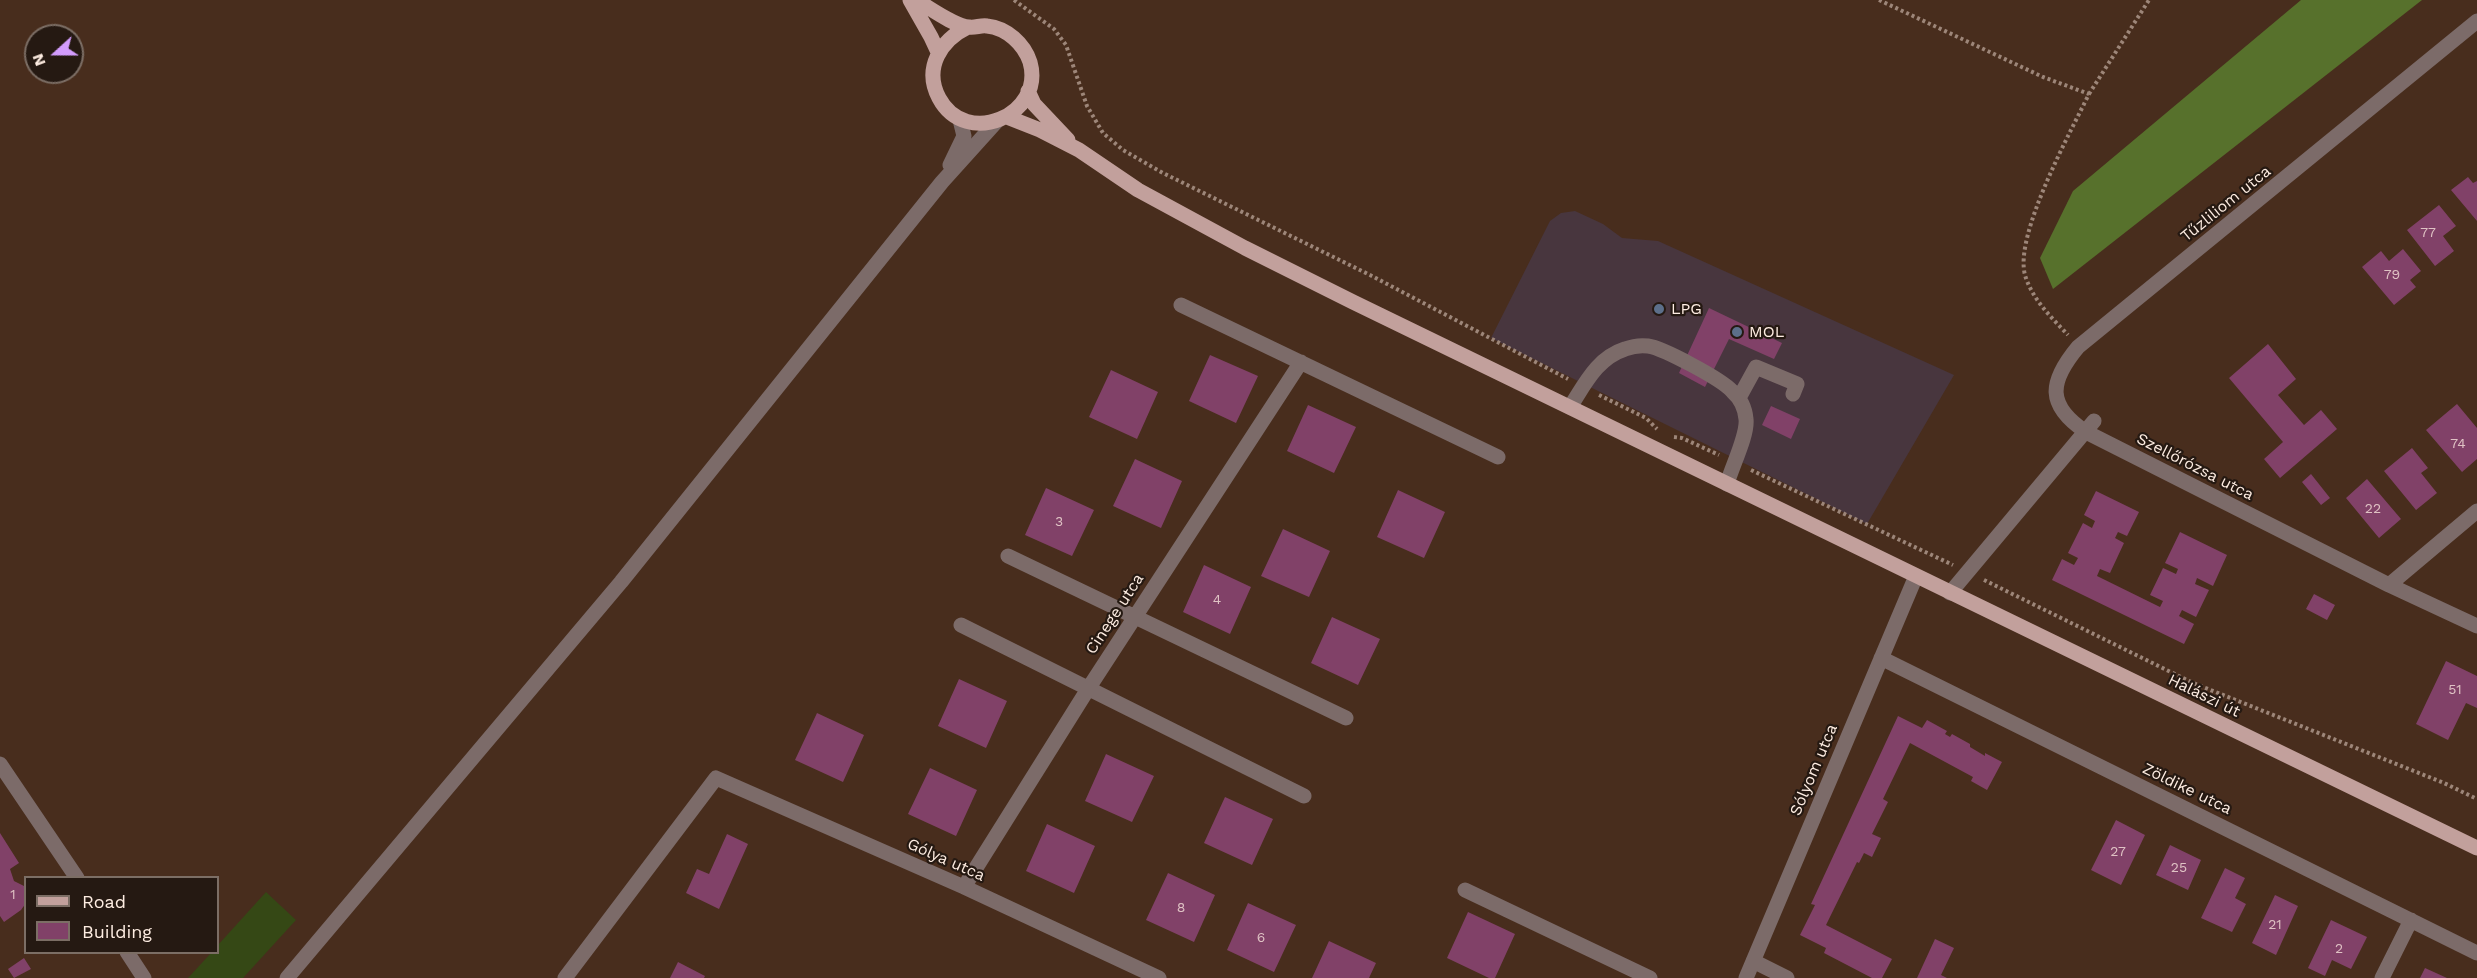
<!DOCTYPE html>
<meta charset="utf-8">
<style>
body{margin:0}
#map{position:relative;width:2477px;height:978px;overflow:hidden;background:#482d1d;font-family:"Work Sans",sans-serif}
canvas{display:block}
.legend{position:absolute;left:24px;top:876px;width:195px;height:78px;box-sizing:border-box;background:#251912;border:2px solid #7c6e65;margin:0;padding:8px 10px;list-style:none;font-size:18px;color:#feede2}
.legend li{display:flex;align-items:center;gap:12px;height:30px}
.legend b{width:30px;border:2px solid #7c6e65}
.north{position:absolute;left:24px;top:24px;width:60px;height:60px;box-sizing:border-box;background:#251912;border:2px solid #7c6e65;border-radius:50%;rotate:249deg;font-size:16px;font-weight:700;line-height:24px;text-align:center;color:#feede2}
.north::after{content:'';display:block;margin:auto;width:21px;height:27px;background:#d39cfd;clip-path:polygon(50% 0,100% 100%,50% 72%,0 100%)}
</style>
<div id="map">
<canvas width="2477" height="978"></canvas>
<ul class="legend">
<li><b style="height:8px;background:#c2a09c"></b>Road</li>
<li><b style="height:16px;background:#814168"></b>Building</li>
</ul>
<div class="north">N</div>
</div>
<script>
const context = document.querySelector('canvas').getContext('2d');
context.lineJoin = 'round';
function fill(path, color) { context.fillStyle = color; context.fill(path, 'evenodd'); }
function stroke(path, color, width, dash) { context.strokeStyle = color; context.lineWidth = width; context.lineCap = dash ? 'butt' : 'round'; context.setLineDash(dash || []); context.stroke(path); }
function write(font, color, halo, rows, align = 'center') {
  context.font = font + ' "Work Sans",sans-serif'; context.lineWidth = 4.5; context.setLineDash([]); context.textBaseline = 'middle'; context.strokeStyle = halo; context.fillStyle = color; for (const [text, x, y, turn = 0] of rows) {
    context.save(); context.translate(x, y); context.rotate((+turn || 0) * Math.PI / 180); context.textAlign = isNaN(turn) ? turn : align; if (halo) context.strokeText(text, 0, 0); context.fillText(text, 0, 0); context.restore();
  }
}
fill(new Path2D(`
 M1575,211L1603,224L1622,238L1658,241L1954,375L1867,524L1491,338L1550,221L1561,213Z`), '#48363e');
fill(new Path2D(`
 M266,892L296,920L243,978H188L211,953L218,952V945Z`), '#354815');
fill(new Path2D(`
 M2301,0H2422L2053,289L2040,258L2073,191Z`), '#57712c');
fill(new Path2D(`
 M2468,177L2473,183L2477,181V221L2451,190Z
 M2439,205L2456,226L2443,236L2454,251L2435,266L2407,230Z
 M2403,249L2421,271L2410,280L2416,287L2394,305L2362,267L2381,251L2389,261Z
 M1709,308L1782,343L1774,359L1729,339L1705,387L1679,373Z
 M2268,344L2296,379L2278,395L2304,425L2321,410L2337,429L2280,478L2264,459L2283,442L2229,378Z
 M1210,355L1258,376L1236,423L1189,401Z
 M1111,370L1158,392L1137,439L1089,417Z
 M2457,404L2477,428V459L2462,472L2426,430Z
 M1308,405L1356,427L1334,473L1287,451Z
 M1771,406L1800,419L1791,439L1762,425Z
 M2412,448L2428,468L2421,473L2437,493L2416,510L2384,471Z
 M1135,459L1182,481L1161,528L1113,506Z
 M2311,474L2330,498L2321,505L2302,482Z
 M2367,479L2401,519L2379,538L2346,498Z
 M1046,488L1094,510L1072,556L1025,535Z
 M1398,490L1445,512L1424,558L1377,537Z
 M2096,491L2139,512L2127,536L2118,532L2115,538L2124,543L2110,573L2100,569L2097,576L2160,607L2163,601L2150,595L2163,568L2176,574L2178,569L2165,563L2180,532L2227,555L2213,586L2197,578L2195,584L2209,590L2196,617L2182,610L2179,616L2194,624L2184,644L2052,580L2062,559L2074,565L2078,558L2068,553L2083,523L2092,528L2095,521L2084,515Z
 M1283,529L1330,551L1309,597L1261,576Z
 M1204,565L1251,587L1230,634L1183,612Z
 M2314,594L2335,605L2327,620L2306,609Z
 M1332,617L1380,639L1358,685L1311,663Z
 M2446,661L2477,676V708L2466,703L2448,740L2416,724Z
 M959,679L1007,701L986,748L938,726Z
 M817,713L864,735L843,782L795,760Z
 M1898,716L1922,728L1927,720L1947,731L1945,734L1950,737L1952,734L1970,744V747L1985,756V753L2002,762L1987,790L1971,781L1973,777L1910,743L1883,799L1888,802L1872,834L1881,838L1872,857L1864,853L1859,863L1857,862L1826,925L1892,959L1882,978H1872L1824,953L1826,948L1800,935L1815,905L1811,904Z
 M1106,754L1154,776L1132,822L1085,801Z
 M930,768L977,790L956,836L908,814Z
 M1225,797L1273,819L1252,865L1204,843Z
 M2116,820L2145,835L2121,885L2091,870Z
 M1047,824L1095,846L1074,893L1026,871Z
 M0,833L19,863L10,869L14,881L26,887V903L21,910L4,922L0,916Z
 M727,834L748,844L719,909L686,893L697,869L709,874Z
 M2170,845L2201,860L2188,890L2156,875Z
 M2225,868L2245,878L2235,898L2246,904L2232,932L2201,918Z
 M1168,873L1215,895L1194,942L1146,920Z
 M2275,895L2298,906L2276,955L2252,943Z
 M1248,903L1296,925L1274,972L1227,950Z
 M1468,912L1515,934L1495,978H1489L1447,958Z
 M2331,920L2367,937L2351,969L2332,960L2325,976L2308,968Z
 M1935,939L1954,948L1941,975L1947,978H1917Z
 M1329,941L1376,963L1369,978H1312Z
 M24,958L31,969L14,978L8,969Z
 M678,962L705,976L704,978H670Z
 M2425,968L2447,978H2420Z`), '#814168');
stroke(new Path2D(`
 M1014,0L1054,29L1066,45L1087,106L1103,133L1123,150L1163,173L1370,275L1568,379
 M1879,0L2043,77L2089,94C2070,133 2014,235 2025,275C2032,299 2051,317 2068,335
 M2089,94L2149,0
 M1599,395L1646,418L1657,429
 M1674,437L1682,438L1719,455
 M1751,470L1953,565
 M1984,580L2193,683L2444,783L2477,799`), '#9d8679', 4, [3, 3]);
stroke(new Path2D(`
 M2477,21L2078,347C2049,382 2046,405 2086,432L2389,585L2477,626
 M950,165L964,136L960,120
 M1181,305L1498,457
 M1739,398L1756,367L1797,384L1793,394
 M1570,407C1585,384 1597,358 1625,349C1633,346 1640,345 1648,346C1663,348 1721,379 1732,391C1740,398 1745,408 1746,419C1748,435 1732,466 1727,484
 M1008,556L1346,718
 M2389,585L2477,511
 M1950,593L2094,421
 M961,625L1304,796
 M1881,658L2477,953
 M0,764L77,878
 M964,887L1088,689L1301,362
 M1465,890L1650,978
 M127,952L144,978
 M1753,961L1787,978
 M287,978L621,582L942,182L997,121
 M565,978L716,778L964,887L1159,978
 M1746,978L1916,576
 M2382,978L2411,920`), '#7c6b69', 15);
stroke(new Path2D(`
 M910,0L931,37L938,52
 M916,0C930,8 954,26 969,27C975,28 981,25 987,26C1007,28 1024,44 1030,62C1045,115 966,149 939,98C923,68 941,40 968,27
 M1028,91L1034,104L1068,140
 M1007,117L1040,130L1079,150L1138,190L1245,248L1353,302L2477,848`), '#c2a09c', 15);
for (const [x, y, r, color] of [
 [1659,309,6,"#5c6f8a"],
 [1737,332,6,"#5c6f8a"]
]) { const dot = new Path2D(); dot.arc(x, y, r, 0, 2 * Math.PI); context.fillStyle = color; context.fill(dot); stroke(dot, '#251912', 2); }
write('14px', '#dfc2c4', null, [
 ["77",2428,233],
 ["79",2392,275],
 ["74",2458,444],
 ["22",2373,509],
 ["3",1059,522],
 ["4",1217,600],
 ["51",2455,690],
 ["27",2118,852],
 ["25",2179,868],
 ["1",13,895],
 ["8",1181,908],
 ["21",2275,925],
 ["6",1261,938],
 ["2",2339,949]
]);
write('16px', '#feede2', '#251912', [
 ["Tűzliliom utca",2226,204,-39],
 ["Szellőrózsa utca",2195,467,27],
 ["Cinege utca",1115,614,-57],
 ["Halászi út",2204,696,26],
 ["Sólyom utca",1814,770,-67],
 ["Zöldike utca",2187,789,26],
 ["Gólya utca",946,860,24]
]);
write('16px', '#feede2', '#251912', [
 ["LPG",1671,309],
 ["MOL",1749,332]
], 'left');
</script>
